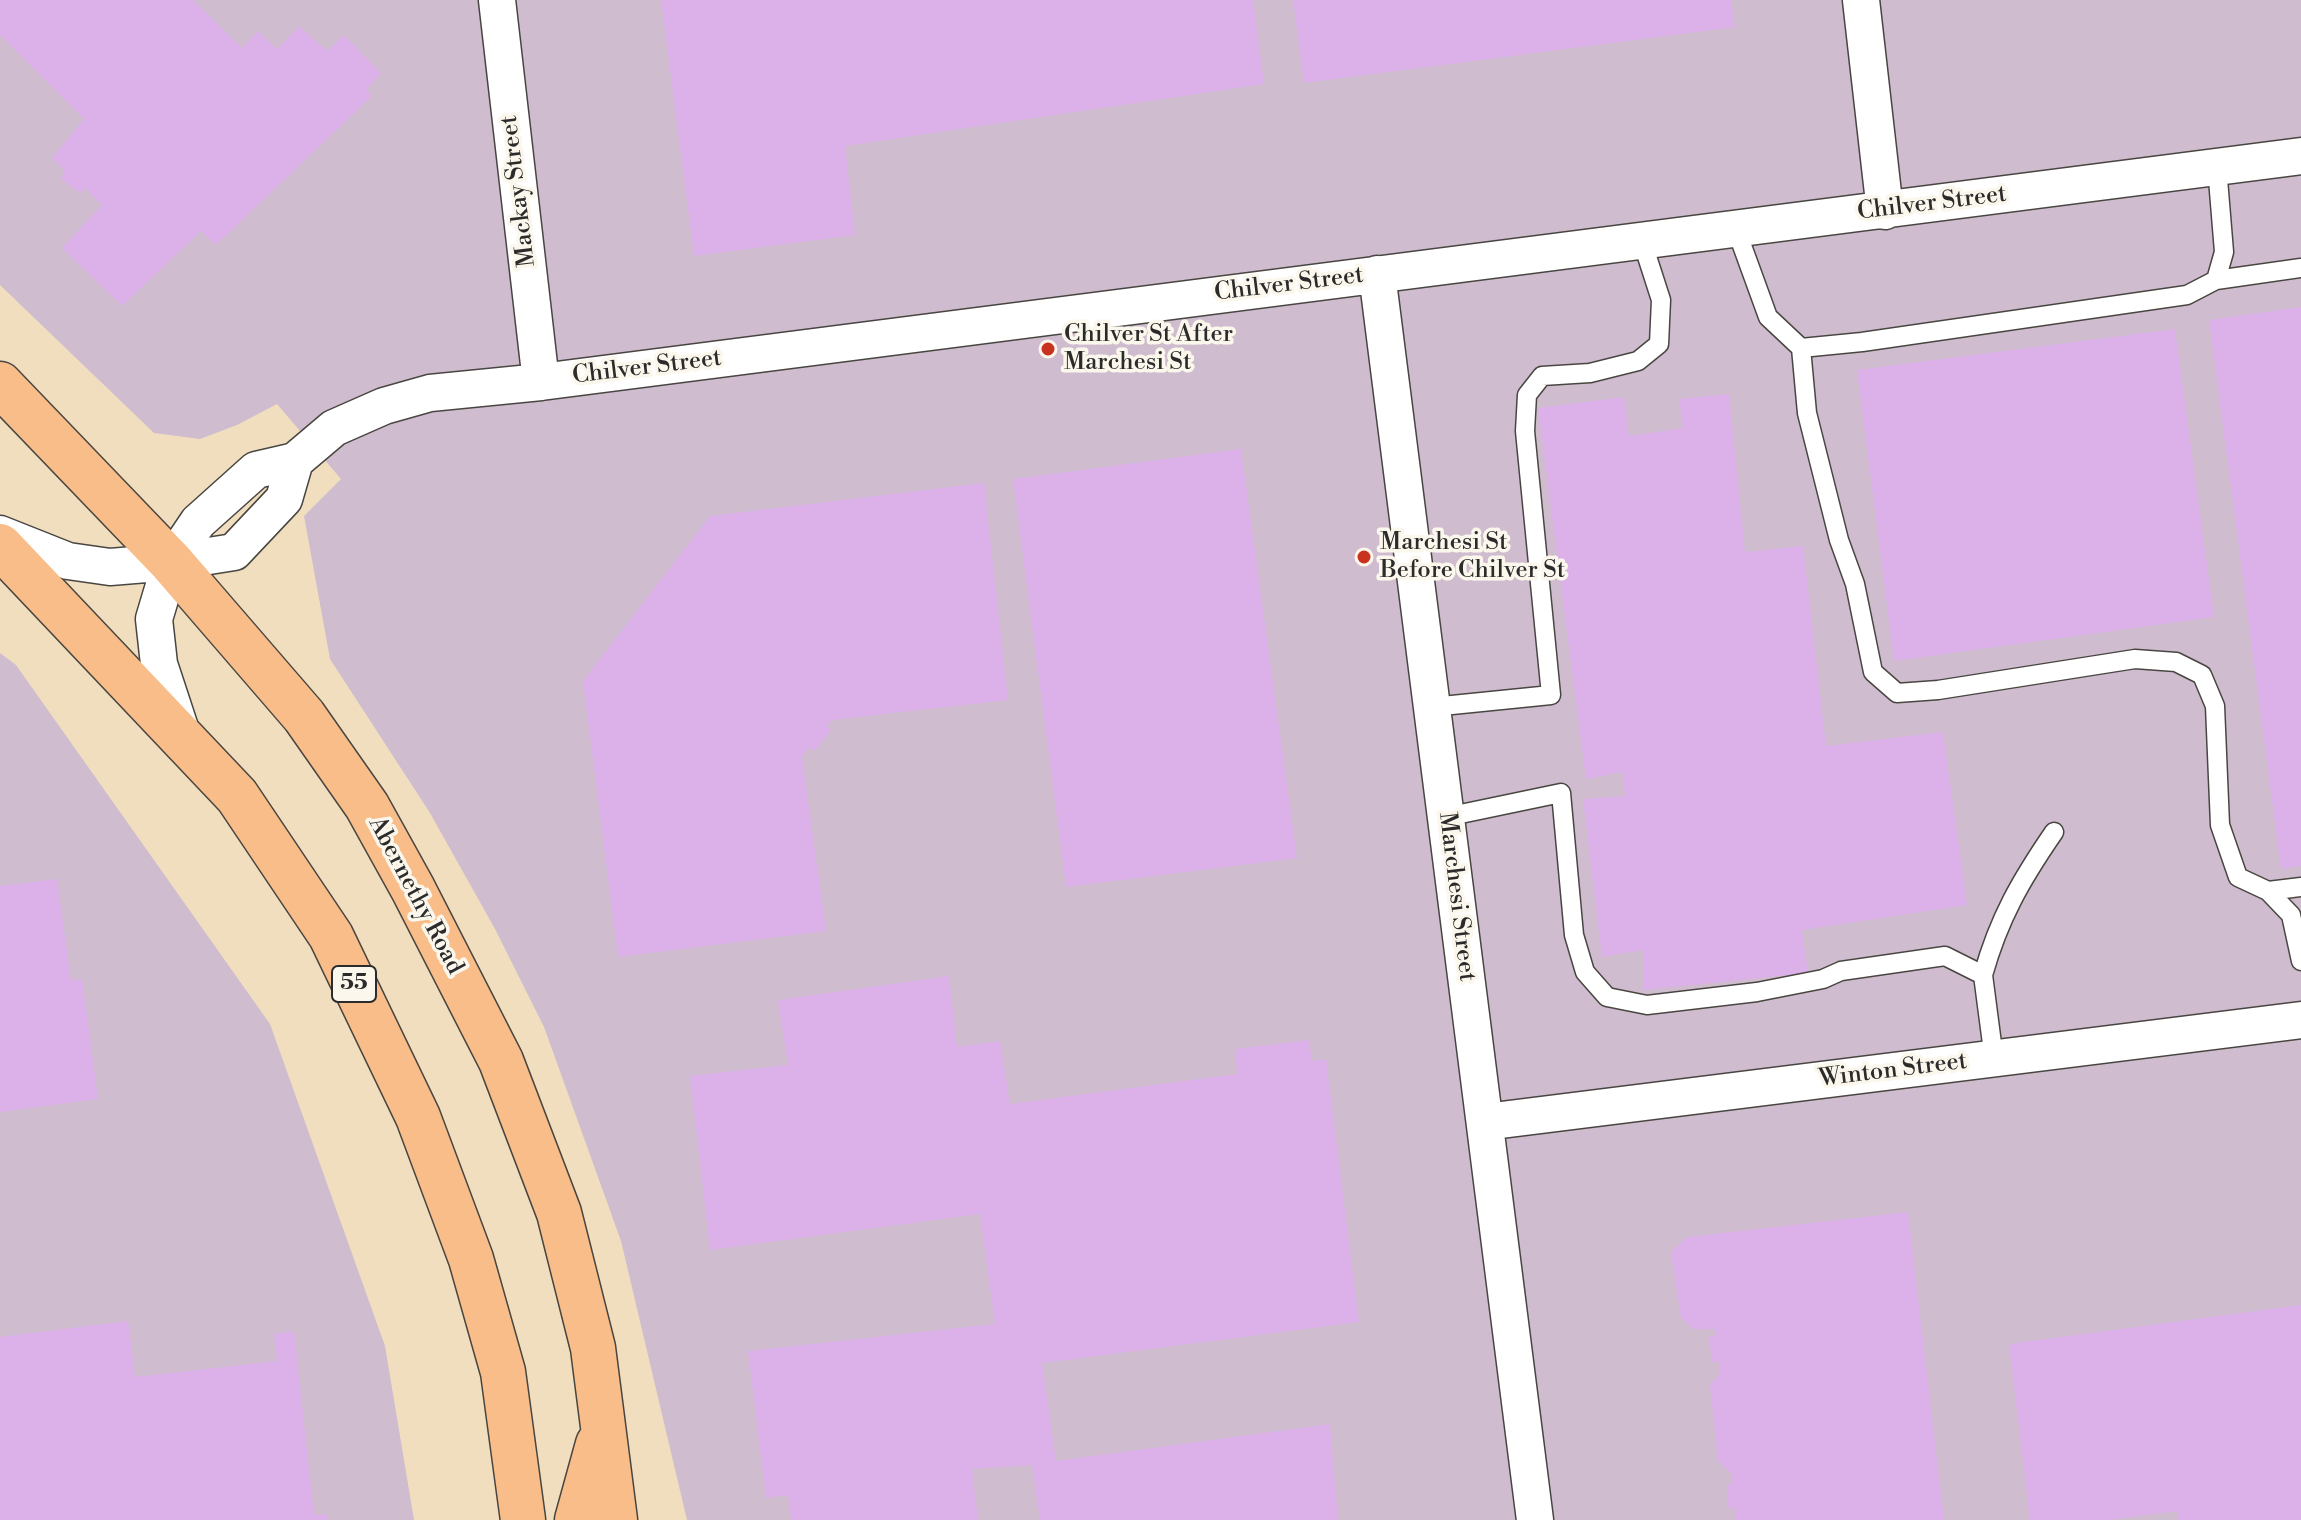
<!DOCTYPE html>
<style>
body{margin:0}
canvas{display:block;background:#f0debf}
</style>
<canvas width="2301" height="1520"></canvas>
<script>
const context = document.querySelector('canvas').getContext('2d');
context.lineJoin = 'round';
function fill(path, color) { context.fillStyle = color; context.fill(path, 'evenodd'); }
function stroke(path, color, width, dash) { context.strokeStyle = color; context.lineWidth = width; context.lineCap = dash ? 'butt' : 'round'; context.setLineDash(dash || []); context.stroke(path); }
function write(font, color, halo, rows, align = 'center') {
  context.font = font + ' "Libre Bodoni",serif'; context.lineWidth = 7; context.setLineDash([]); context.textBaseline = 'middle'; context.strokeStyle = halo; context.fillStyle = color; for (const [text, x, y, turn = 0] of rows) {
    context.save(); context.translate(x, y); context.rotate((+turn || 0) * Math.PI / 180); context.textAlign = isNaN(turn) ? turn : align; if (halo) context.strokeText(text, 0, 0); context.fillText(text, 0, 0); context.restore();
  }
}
fill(new Path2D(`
 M0,0H2301V1520H687L621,1241L544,1027L495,929L430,813L330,659L304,516L341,479L277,404L237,425L200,439L154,433L0,285Z
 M0,653L16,665L270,1024L385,1346L414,1520H0Z`), '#cfbdcf');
fill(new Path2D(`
 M0,0H193L242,48L258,31L277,49L299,26L327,51L344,35L381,73L366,90L372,96L216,245L201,231L122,306L62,248L102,205L85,188L80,193L61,179L65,171L52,158L84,119L0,35Z
 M661,0H1253L1264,84L845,146L855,235L694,256Z
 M1293,0H1731L1735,27L1304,83Z
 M2301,307V866L2281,869L2209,320Z
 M2175,329L2214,617L1894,661L1857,370Z
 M1729,394L1745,552L1803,546L1826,746L1943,732L1967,905L1802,930L1808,973L1644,990L1643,950L1602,957L1583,799L1625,796L1622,772L1586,779L1538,408L1624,397L1629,436L1683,428L1679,399Z
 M1241,449L1297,858L1066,887L1013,479Z
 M984,483L1008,700L832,720L826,726L831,730L815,751L809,747L802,757L826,931L618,957L583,681L710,516Z
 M57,879L71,981L82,978L98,1099L0,1112V886Z
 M949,976L957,1047L1000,1041L1010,1104L1237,1074L1235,1049L1309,1040L1312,1061L1326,1059L1359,1322L1042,1363L1056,1461L1330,1424L1338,1520H1040L1032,1465L972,1469L978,1520H791L788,1495L766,1498L748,1351L995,1324L980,1214L710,1250L690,1076L788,1065L778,1000Z
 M1908,1212L1944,1520H1736L1735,1508H1728L1727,1485L1732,1484L1731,1473L1718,1461L1710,1385L1720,1373V1362H1712L1709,1336L1715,1337V1329H1693L1681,1318L1671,1252L1687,1237Z
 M2301,1305V1520H2178L2177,1511L2109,1520H2030L2009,1344Z
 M128,1321L135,1377L277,1361L274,1334L294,1331L314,1515L327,1514L328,1520H0V1337Z`), '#dcb1ea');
const lane = new Path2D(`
 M1736,229L1768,317L1801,348L1807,413L1839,540L1855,584L1873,672L1897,693L1938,690L2135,659L2176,662L2202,675L2215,706L2220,825L2238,877L2268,891L2291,915L2301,961
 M2216,280L2224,252L2217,167
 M1801,348L1862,342L2187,295L2216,280L2301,268
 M1432,707L1551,695L1525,431L1527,395L1542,376L1590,373L1638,361L1659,344L1661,300L1642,241
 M1446,817L1561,793L1574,935L1585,972L1607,997L1647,1005L1757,992L1823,979L1841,971L1945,956L1983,975L1994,1059
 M2268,891L2301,887
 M1983,975C1999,918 2021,880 2054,832`);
const street = new Path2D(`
 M497,0L541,382
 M1861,0L1885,211
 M1377,274L1535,1520
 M0,534L68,561L110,567L171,562L234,552L284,499L295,461
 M183,737L159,664L154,619L171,562L198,522L256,470L295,461L334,428L384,406L430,393L541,382L2301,156
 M1485,1122L2301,1020`);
const primary = new Path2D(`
 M0,384L171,562L304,716L367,806L413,889L501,1061L559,1213L593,1348L615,1520
 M0,546L237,796L331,936L418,1117L471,1259L503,1372L523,1520
 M577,1520L598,1444`);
stroke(lane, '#494641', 21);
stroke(street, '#494641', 39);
stroke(primary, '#494641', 47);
stroke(lane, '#fff', 18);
stroke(street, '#fff', 36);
stroke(primary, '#f8bd88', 44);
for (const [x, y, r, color] of [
 [1048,349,8,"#c8321e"],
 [1364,557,8,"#c8321e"]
]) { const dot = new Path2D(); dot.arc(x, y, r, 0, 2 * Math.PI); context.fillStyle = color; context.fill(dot); stroke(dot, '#fbf7ec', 3); }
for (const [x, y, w] of [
 [354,984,44]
]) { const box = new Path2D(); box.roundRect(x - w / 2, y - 18, w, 36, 6); context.fillStyle = '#fbf7ec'; context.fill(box); stroke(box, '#2b2b2b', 2); }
write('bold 22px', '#2b2b2b', null, [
 ["55",354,984]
]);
write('24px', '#2b2b2b', '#fbf7ec', [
 ["Mackay Street",519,191,-97],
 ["Chilver Street",1932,204,-7],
 ["Chilver Street",1289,285,-7],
 ["Chilver Street",647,368,-7],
 ["Abernethy Road",415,896,62],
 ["Marchesi Street",1456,897,83],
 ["Winton Street",1893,1071,-7]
]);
write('24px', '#2b2b2b', '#fbf7ec', [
 ["Chilver St After",1064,335],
 ["Marchesi St",1064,363],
 ["Marchesi St",1380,543],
 ["Before Chilver St",1380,571]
], 'left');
</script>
